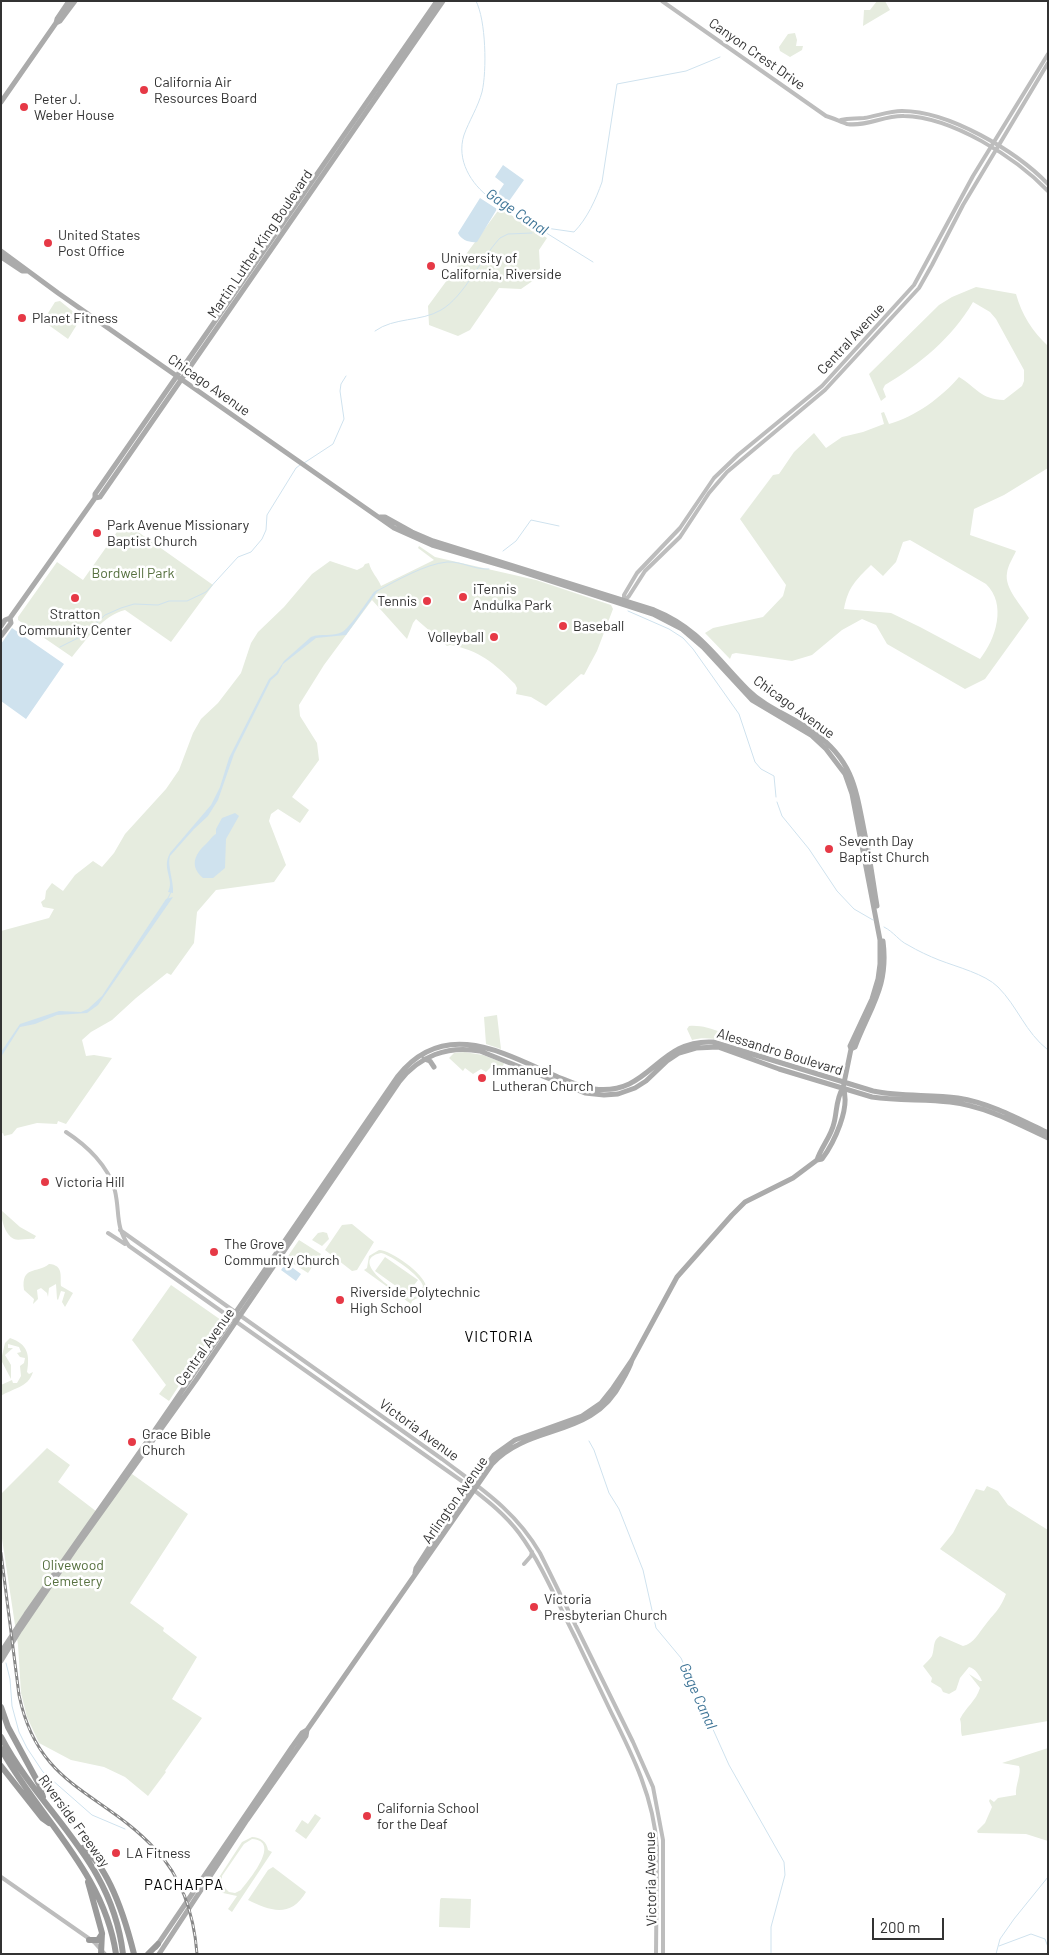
<!DOCTYPE html>
<style>
body{margin:0}
#map{position:relative;width:1049px;height:1955px;overflow:hidden;background:#fff;font-family:Barlow,sans-serif}
canvas{display:block}
.frame{position:absolute;inset:0;border:2px solid #333;pointer-events:none}
.scale{position:absolute;left:872px;top:1918px;width:72px;height:22px;box-sizing:border-box;border:2px solid #333;border-top:0;padding-left:6px;font-size:15px;line-height:18px;white-space:nowrap;color:#333;-webkit-text-stroke:4px #fff;paint-order:stroke}
</style>
<div id="map">
<canvas width="1049" height="1955"></canvas>
<div class="frame"></div>
<div class="scale">200 m</div>
</div>
<script>
const context = document.querySelector('canvas').getContext('2d');
context.lineJoin = 'round';
function fill(path, color) { context.fillStyle = color; context.fill(path, 'evenodd'); }
function stroke(path, color, width, dash) { context.strokeStyle = color; context.lineWidth = width; context.lineCap = dash ? 'butt' : 'round'; context.setLineDash(dash || []); context.stroke(path); }
function write(font, color, halo, rows, align = 'center') {
  context.font = font + ' Barlow,sans-serif'; context.lineWidth = 5; context.setLineDash([]); context.textBaseline = 'middle'; context.strokeStyle = halo; context.fillStyle = color; for (const [text, x, y, turn = 0] of rows) {
    context.save(); context.translate(x, y); context.rotate((+turn || 0) * Math.PI / 180); context.textAlign = isNaN(turn) ? turn : align; if (halo) context.strokeText(text, 0, 0); context.fillText(text, 0, 0); context.restore();
  }
}
fill(new Path2D(`
 M877,1H885L890,10L863,26L864,10H870Z
 M795,33L797,40L796,46H803L802,50L790,57L780,51L779,47L788,34Z
 M500,208L547,238L539,250L540,268L534,280L521,289L499,288L470,330L458,336L429,325L428,306Z
 M976,287L1016,294C1022,315 1032,331 1048,346V468L1004,495L974,509L970,535L1016,551C1013,558 1008,565 1007,573C1004,588 1022,606 1029,618L985,679L965,689L887,644L876,625L862,619L842,630L812,655L792,661L736,653L732,654L730,659L705,633L713,628L763,617L783,596L786,585L740,519L773,475L779,474L794,452L814,433L826,448L842,437L863,432L884,424L881,413L884,412L889,424C915,417 942,397 959,377C977,388 980,399 1004,400L1022,386L1024,381V370L996,319L990,312L973,302C952,338 920,364 885,385L883,389L886,397L881,401L869,374L939,305L952,297ZM910,540L986,584C1007,604 996,639 980,659L920,627L891,613L844,609C848,587 856,580 871,565L883,576L896,562L903,542Z
 M60,301L81,318L68,339L43,321L55,302Z
 M124,522L213,585L171,642L125,610C102,616 87,639 72,657L18,620V617L57,562L83,580Z
 M419,546L435,557L536,580L611,605L613,609L597,651L584,675L581,674L546,706L531,697L516,694L517,688L515,684C494,663 479,650 450,645L447,646L416,619L413,623L407,639L372,600L324,665L299,705L300,716L317,743L319,760L292,797L309,810L300,823L278,809L271,814L269,821L286,865L274,882L216,890L197,912L194,943L171,975L167,973L136,998L112,1020L91,1032L82,1040L86,1056L94,1055L112,1058L66,1124L58,1121L57,1124L37,1123L17,1128L12,1134L4,1136L3,1133L1,1134V931L49,918L54,909L43,907L41,902L45,899L46,891L52,883L63,891L75,875L93,861L102,867L114,853L125,834L166,789L179,770L193,733L201,719L218,703L241,673L251,643L258,632L284,607L312,574L330,561L357,570L363,567L365,564L369,563C371,572 378,578 381,586L434,560L418,548Z
 M497,1015L501,1049L486,1044L484,1017Z
 M689,1026C707,1024 734,1036 747,1049H750L751,1046L769,1057C746,1049 716,1033 692,1040L687,1029Z
 M464,1052L483,1055L504,1063L502,1069L494,1064L486,1072L481,1069L473,1074L465,1068L463,1071L449,1058L454,1053Z
 M1,1210L20,1227L36,1236L34,1239C28,1238 18,1241 14,1239C5,1235 1,1219 1,1210Z
 M352,1224L374,1242L357,1270L352,1271L325,1250L342,1225Z
 M323,1232L327,1233L329,1239L322,1246L312,1240L318,1233Z
 M299,1240L321,1254L308,1273L286,1259Z
 M379,1250C391,1250 424,1274 426,1286L421,1296L412,1301L411,1304L364,1270L367,1268L369,1256ZM381,1253C391,1255 421,1276 423,1286L419,1294C416,1297 413,1298 408,1297C398,1294 347,1260 381,1253Z
 M385,1257L418,1280L407,1294L375,1271Z
 M49,1264C64,1265 60,1277 61,1286L73,1293L65,1307L62,1302L65,1292L61,1291L58,1300L57,1299L56,1284L49,1288L48,1297L47,1293L41,1288L37,1290L38,1299L33,1304L34,1299L24,1290C21,1265 37,1274 49,1264Z
 M171,1285L221,1320L169,1401L159,1394L166,1385L132,1340Z
 M10,1338C28,1344 30,1355 27,1372L29,1374L33,1372C28,1388 13,1388 1,1396V1385L12,1380L13,1383H17L21,1376L20,1366L24,1363L25,1358L20,1357L17,1353L21,1352L19,1347L8,1344V1348H13L5,1355L11,1365V1379L1,1360L5,1343Z
 M47,1448L70,1465L58,1482L101,1515L132,1474L188,1514L130,1603L164,1628L163,1631L197,1657L172,1699L202,1718L165,1771L166,1772L148,1796L125,1777L104,1767L71,1760L39,1743L27,1717L21,1693L18,1645L1,1532V1494Z
 M987,1486L998,1491L1008,1505L1048,1530V1721L962,1736C960,1730 962,1726 960,1719C966,1707 976,1701 980,1688L969,1674L980,1681H982C980,1676 975,1668 969,1667L960,1678L956,1690L949,1694L943,1692L941,1688L931,1682L932,1678L923,1666C926,1663 930,1659 932,1656C935,1648 932,1641 940,1636L963,1646C974,1644 979,1632 986,1624C996,1611 999,1611 1006,1594L940,1549L953,1533L976,1489L984,1491Z
 M1048,1748V1841L1026,1834L978,1833L977,1831L985,1823L992,1807L989,1801L990,1799L994,1802L998,1798L1016,1795C1015,1785 1022,1773 1019,1766L1002,1763Z
 M315,1814L321,1818L306,1839L295,1831L302,1820L308,1824Z
 M252,1837C260,1837 267,1842 268,1850L272,1852L232,1912L228,1909L237,1896L223,1893L219,1887L218,1879L242,1842ZM252,1839C282,1841 249,1880 241,1890L235,1893L229,1892L222,1885V1876L244,1844Z
 M273,1867L306,1892C291,1918 270,1911 248,1900L268,1870Z
 M441,1898L471,1899L470,1928L439,1927L440,1900Z`), '#e6ecdf');
fill(new Path2D(`
 M503,165L524,180L507,204L496,196L504,184L495,177Z
 M480,198L497,209L477,242C470,243 461,240 458,233Z
 M379,589L346,635L316,638L283,664L278,674L271,680L234,754L218,800L208,816L194,829L170,856C167,865 174,882 173,893L168,892C175,879 161,869 170,853L211,805L220,787L229,758L269,679L276,673L284,661L311,637C321,633 333,637 342,632C349,629 368,600 374,592Z
 M12,628L64,664L26,719L1,701V644Z
 M235,813L239,816L226,839L225,868L213,878H203C188,865 196,853 207,843C211,839 212,836 216,834V829L222,818Z
 M173,897L98,1005L87,1013L57,1015L35,1024L20,1027L1,1057V1052L20,1024L59,1011L81,1012L88,1009L102,996L166,899Z
 M286,1263L301,1274L296,1281L281,1270Z`), '#cfe2ee');
stroke(new Path2D(`
 M476,1C486,20 487,71 482,92C478,107 469,121 464,135C456,160 471,184 490,198L593,262
 M546,228L574,232C587,219 596,199 602,182L617,84L686,71L720,57
 M375,331C394,317 421,322 441,310C464,297 481,258 500,238L508,234L532,233
 M304,463L333,444L344,419L340,391L341,384L346,376
 M503,551L516,541L531,520L559,526
 M377,591C396,581 425,564 447,562C461,561 475,570 489,569
 M628,611L669,629L683,638L693,649L739,714L755,762L761,769L774,776L776,797
 M60,647L84,635L105,615L121,608L134,604L158,605L169,601H187L206,592L238,557L251,552L262,539L266,530L267,515L296,468L300,465
 M777,802L782,816L809,849L837,891L854,909L873,920
 M167,900L171,892
 M884,927C894,932 899,941 908,945C918,951 929,956 939,960C957,967 985,974 998,987C1018,1007 1025,1032 1048,1050
 M589,1441L594,1450L609,1493L619,1509L643,1570L656,1628L681,1658L729,1765L784,1862L785,1875L771,1927V1954
 M6,1663L10,1679L12,1706L19,1732L27,1748L43,1772L92,1815L125,1829
 M999,1946L1031,1934L1045,1939L1048,1947
 M996,1954L1000,1939L1014,1919L1048,1877`), '#cfe2ee', 1);
stroke(new Path2D(`
 M662,1L826,116C833,118 841,122 847,124C866,127 885,115 904,116C952,117 1015,157 1048,191
 M841,120C849,118 856,119 864,118C877,116 889,111 902,111C949,111 1016,151 1048,184
 M624,600V595L637,573L680,528L714,478L738,455L822,386L914,285L973,176L1048,54
 M623,602L629,596L645,571L680,537L709,493L727,472L825,390L919,288L932,265L963,205L1048,63
 M66,1132C86,1145 109,1166 115,1191C120,1212 115,1227 129,1246L466,1484C485,1499 504,1513 519,1533C542,1564 557,1602 575,1637C587,1662 599,1687 611,1712C633,1756 654,1798 657,1848L656,1954
 M120,1230L442,1459C480,1488 515,1510 540,1553L633,1742L653,1787L663,1840V1954
 M108,1233L125,1244
 M524,1564L531,1556L532,1552
 M1,1877L94,1942L105,1954`), '#bdbdbd', 4);
stroke(new Path2D(`
 M56,23L60,21L75,1
 M1,102L56,23L57,19L69,1
 M1,251L58,293L394,528L432,545L514,569L653,614L682,629L703,647L752,700L811,735L826,749L845,774L852,794L880,940V964L878,979L872,999L850,1046L851,1049L843,1088C836,1098 837,1112 834,1123C831,1137 821,1147 817,1160
 M1,257L22,271H26
 M95,498V494L437,1
 M380,517H385L412,532L433,541L654,610C699,628 716,658 748,690C767,709 794,717 815,733C854,762 856,790 865,835C870,858 873,882 877,906
 M1,626L5,620L10,618
 M1,636L11,623L10,618L95,498L100,497L127,458L443,1
 M851,1049L855,1047C870,1007 889,987 883,941
 M424,1059L430,1061L434,1067
 M415,1573L416,1568L432,1543L494,1455L515,1440L582,1416L601,1403L613,1388L632,1360L677,1277L732,1215L745,1202L793,1178L817,1160L822,1159C834,1143 851,1107 843,1088
 M1,1652L26,1614L144,1446L398,1076C445,1017 505,1054 558,1077C569,1081 582,1088 594,1089C651,1096 656,1039 713,1042L873,1091C901,1097 930,1094 958,1098C990,1103 1019,1119 1048,1133
 M1,1661L20,1630L75,1549L196,1380L399,1082C419,1056 448,1045 480,1051L585,1093L604,1095L618,1094L635,1088L646,1081L667,1061L679,1053L696,1048L718,1047L779,1069L872,1097C898,1101 924,1099 950,1102C985,1106 1016,1123 1048,1138
 M156,1947L292,1747L302,1733L307,1730
 M159,1954L247,1820L306,1736L307,1730L492,1464C531,1422 592,1440 622,1381C626,1374 630,1367 632,1360`), '#ababab', 5);
stroke(new Path2D(`
 M1,1707L8,1727L40,1786L43,1797
 M1,1737C42,1815 112,1859 123,1954
 M1,1749C39,1818 104,1872 116,1954
 M1,1766L42,1818L49,1823
 M83,1848C110,1868 126,1922 134,1954
 M88,1882L102,1933L101,1954
 M89,1940H98L102,1934
 M148,1954L158,1944`), '#9a9a9a', 6);
const rail = new Path2D(`
 M1,1553L19,1695C38,1788 101,1790 156,1850C183,1879 194,1915 197,1954`);
stroke(rail, '#888', 3);
stroke(rail, '#fff', 1, [4]);
for (const [x, y, r, color] of [
 [144,90,5,"#e63946"],
 [24,107,5,"#e63946"],
 [48,243,5,"#e63946"],
 [431,266,5,"#e63946"],
 [22,318,5,"#e63946"],
 [97,533,5,"#e63946"],
 [463,597,5,"#e63946"],
 [75,598,5,"#e63946"],
 [427,601,5,"#e63946"],
 [563,626,5,"#e63946"],
 [494,637,5,"#e63946"],
 [829,849,5,"#e63946"],
 [482,1078,5,"#e63946"],
 [45,1182,5,"#e63946"],
 [214,1252,5,"#e63946"],
 [340,1300,5,"#e63946"],
 [132,1442,5,"#e63946"],
 [534,1607,5,"#e63946"],
 [367,1816,5,"#e63946"],
 [116,1853,5,"#e63946"]
]) { const dot = new Path2D(); dot.arc(x, y, r, 0, 2 * Math.PI); context.fillStyle = color; context.fill(dot); stroke(dot, '#fff', 2); }
write('14px', '#333', '#fff', [
 ["Canyon Crest Drive",757,54,35],
 ["Martin Luther King Boulevard",260,244,-56],
 ["Central Avenue",851,339,-47],
 ["Chicago Avenue",209,385,35],
 ["Chicago Avenue",794,707,36],
 ["Alessandro Boulevard",780,1052,17],
 ["Central Avenue",205,1347,-55],
 ["Victoria Avenue",419,1430,36],
 ["Arlington Avenue",455,1500,-55],
 ["Riverside Freeway",74,1821,54],
 ["Victoria Avenue",651,1879,-91]
]);
write('14px', '#333', '#fff', [
 ["California Air",154,82],
 ["Resources Board",154,98],
 ["Peter J.",34,99],
 ["Weber House",34,115],
 ["United States",58,235],
 ["Post Office",58,251],
 ["University of",441,258],
 ["California, Riverside",441,274],
 ["Planet Fitness",32,318],
 ["Park Avenue Missionary",107,525],
 ["Baptist Church",107,541],
 ["iTennis",473,589],
 ["Andulka Park",473,605],
 ["Tennis",417,601,"right"],
 ["Stratton",75,614,"center"],
 ["Community Center",75,630,"center"],
 ["Baseball",573,626],
 ["Volleyball",484,637,"right"],
 ["Seventh Day",839,841],
 ["Baptist Church",839,857],
 ["Immanuel",492,1070],
 ["Lutheran Church",492,1086],
 ["Victoria Hill",55,1182],
 ["The Grove",224,1244],
 ["Community Church",224,1260],
 ["Riverside Polytechnic",350,1292],
 ["High School",350,1308],
 ["Grace Bible",142,1434],
 ["Church",142,1450],
 ["Victoria",544,1599],
 ["Presbyterian Church",544,1615],
 ["California School",377,1808],
 ["for the Deaf",377,1824],
 ["LA Fitness",126,1853]
], 'left');
write('14px', '#56703f', '#fff', [
 ["Bordwell Park",133,573],
 ["Olivewood",73,1565],
 ["Cemetery",73,1581]
]);
write('italic 15px', '#3f7597', '#fff', [
 ["Gage Canal",517,212,34],
 ["Gage Canal",698,1696,66]
]);
context.letterSpacing = '1px';
write('15px', '#000', '#fff', [
 ["VICTORIA",499,1337],
 ["PACHAPPA",184,1885]
]);
context.letterSpacing = '0px';
</script>
